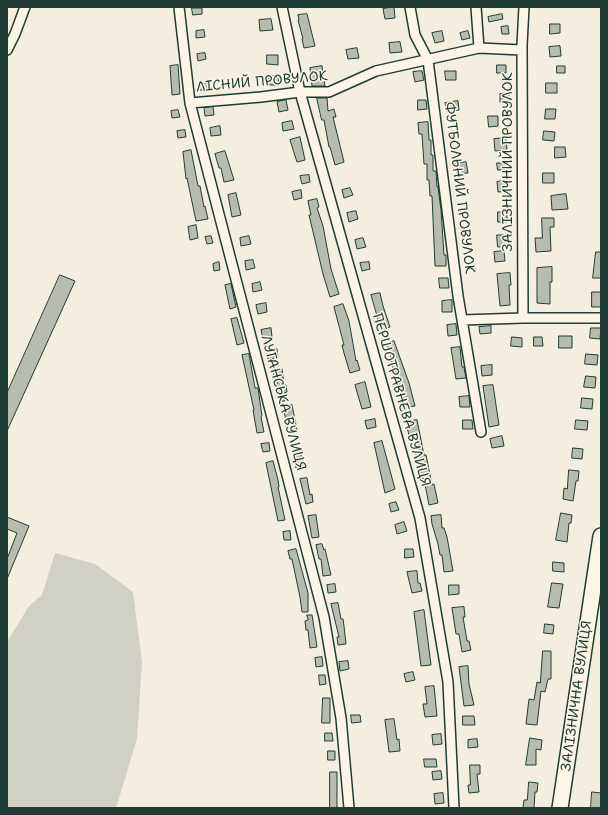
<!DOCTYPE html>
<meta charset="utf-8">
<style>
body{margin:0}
#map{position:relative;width:608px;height:815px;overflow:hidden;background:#f3eede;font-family:"Shantell Sans",sans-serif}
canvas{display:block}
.frame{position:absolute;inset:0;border:8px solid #1f3d34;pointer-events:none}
</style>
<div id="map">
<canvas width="608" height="815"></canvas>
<div class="frame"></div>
</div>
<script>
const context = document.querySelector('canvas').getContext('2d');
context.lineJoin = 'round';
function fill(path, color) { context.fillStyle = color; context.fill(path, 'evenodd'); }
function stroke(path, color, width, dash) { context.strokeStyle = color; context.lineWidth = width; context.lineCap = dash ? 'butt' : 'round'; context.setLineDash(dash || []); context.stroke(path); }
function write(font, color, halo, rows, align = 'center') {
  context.font = font + ' "Shantell Sans",sans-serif'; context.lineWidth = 3; context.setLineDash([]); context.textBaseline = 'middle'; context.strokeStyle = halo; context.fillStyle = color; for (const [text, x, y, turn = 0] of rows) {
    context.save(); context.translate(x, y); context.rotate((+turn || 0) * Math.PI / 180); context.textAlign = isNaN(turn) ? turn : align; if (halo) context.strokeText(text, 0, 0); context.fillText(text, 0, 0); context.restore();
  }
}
fill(new Path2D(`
 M55,553L95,564L133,592L142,662L137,739L116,808H7V642L29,606L42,595Z`), '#d0d1c2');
const building = new Path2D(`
 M394,7L395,18L385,19L383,9Z
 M192,8H202V14L193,15Z
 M307,14L315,46L304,48L302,39H303L298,20H299L298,15Z
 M502,14L503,19L489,22L488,17Z
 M271,19L273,30L260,31L259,20Z
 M550,24H560V33L550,34Z
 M508,26L509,34H502L501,27Z
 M204,30L205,37L196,38V31Z
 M442,31L444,41L435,43L432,33Z
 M468,31L470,38L462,40L460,33Z
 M400,42L402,52L390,53L389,43Z
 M560,46L561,56L550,57L549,47Z
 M357,48L359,58L348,59L346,50Z
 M205,53L206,59L198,61L197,54Z
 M267,55H278V65L267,64Z
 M178,65L180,94L172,95L170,66Z
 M497,65H506V73H497Z
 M322,66L325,86H312L310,68Z
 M557,66H565V73H557Z
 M422,71L424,80L415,82L413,72Z
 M445,71H456V80H446Z
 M269,76H279V85H269Z
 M200,83H209V90H200Z
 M546,83H557V93H546Z
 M509,93V102H500V94Z
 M317,98H327L328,111L334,109L336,117H333L344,162L335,165L330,147H329L324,120H322Z
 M286,100L288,110L279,112L277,102Z
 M418,100H426L427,109L418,110Z
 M458,101L459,110L447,112L445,103Z
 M213,107L214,115L205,116L204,108Z
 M546,109H556L555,119H545Z
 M178,110L180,117L172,118L171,111Z
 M488,116H498V126L489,127Z
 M292,121L294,129L283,131L282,123Z
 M428,122L429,140H431V155H433V171H436L437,187H438L441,210L444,255H446V266H435L432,196H430L429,180H427V164H424L422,134H419L418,123Z
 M220,126L221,135L211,136L210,128Z
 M185,130L186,137L178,138L177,131Z
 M544,131L555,132L554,141L543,140Z
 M300,137L305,160L297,162L290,140Z
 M506,138L507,150L495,151L494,139Z
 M555,147H565L566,157L555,158Z
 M191,150L198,186H200L204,207L205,206L208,219L196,221L187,178L186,179L183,152Z
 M225,151L234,180L224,182L221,168H219L215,154Z
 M466,162L468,173L457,174L455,164Z
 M497,163H506V170H498Z
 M543,173H554V183H543Z
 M309,175L310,182L302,184L300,176Z
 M507,180L508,191L498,192L497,182Z
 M350,188L353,195L344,198L342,190Z
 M301,190L302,198L294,200L292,192Z
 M236,193L241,215L232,217L228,195Z
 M566,194L568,209L552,210L551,196Z
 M317,199L319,207L317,208L323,226L331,269L339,294L330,297L323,274L309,215H311L308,201Z
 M356,211L358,219L349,222L347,213Z
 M498,212H507V222H498Z
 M542,218H554V227H550L551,251L536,252L535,238H542Z
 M196,225L198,238L190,240L188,227Z
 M497,235H509V246L498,247Z
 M211,236L213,243L207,244L205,237Z
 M249,236L251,244L241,246L240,238Z
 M363,238L366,247L357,249L355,240Z
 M504,251L505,261L495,262L494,252Z
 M596,252H601V278H593Z
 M253,260L255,268L246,270L245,261Z
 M219,262L220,270L214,271L213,264Z
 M369,262L370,269L362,271L360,263Z
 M552,267V282H550V304L537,303V268Z
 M510,273L511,285H509L510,305L500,306L497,274Z
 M60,275L75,281L7,431V393Z
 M439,278H448L449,288H440Z
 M260,282L262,290L253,292L252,284Z
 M231,284L236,307L230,309L225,285Z
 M592,292H601V307H592Z
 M380,293L383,306L390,327L381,330L371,295Z
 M452,300V312H442V301Z
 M266,303L267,312L258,314L256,305Z
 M343,304L349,321L356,361L357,360L360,370L350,373L344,353L342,345H344L334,307Z
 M237,318L244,343L237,345L231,319Z
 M456,324L457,335L448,336L447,325Z
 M491,326V333L480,334L479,327Z
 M271,328L272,337L263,338L261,330Z
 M591,328H601L600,339L590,338Z
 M559,336H572V348H559Z
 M512,337L522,338V347L511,346Z
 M534,337H542L543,346H534Z
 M394,341L409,383L415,406L405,407L398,378H397L392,365L390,351H389L386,344Z
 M460,347L462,367H464L466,378L456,379L451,348Z
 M277,349L278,358L268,359L267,350Z
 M249,354L255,388H258L262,416L261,417L264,432L257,433L253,410H254L242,355Z
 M586,354L598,355L597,365L585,364Z
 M492,365V375L482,376L481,366Z
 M282,369L284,385H286L287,392L284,393L285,401H281L276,378H274L273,370Z
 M586,376L596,377L595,388L584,387Z
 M365,382L371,407L362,409L355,385Z
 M493,385L499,425L489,427L483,386Z
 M469,396L470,407H460L459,397Z
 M582,398L593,399L592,409L581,408Z
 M292,405L297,430L288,431L283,406Z
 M375,419L376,427L367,429L365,421Z
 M417,420L424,455H426L432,485L434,484L438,503L429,505L424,479H422L419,464H418L415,449H412L406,422Z
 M463,420H472L473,429H463Z
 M576,420L588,421L587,430L575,429Z
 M502,436L504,446L492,448L490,439Z
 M382,441L395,489L385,493L374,443Z
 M269,443L270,451L263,452L261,444Z
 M573,448L583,449L582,459L572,458Z
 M301,454L303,467L296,468L294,456Z
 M273,461L278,480L279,487H278L285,520L278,521L266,463Z
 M569,470L579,471L578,481H576L573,501L563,499L564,488L567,489Z
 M307,478L310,495L312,494L313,502L306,504L300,479Z
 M396,502L399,510L391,512L389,504Z
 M561,513L572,515L571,523H569L567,542L556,540Z
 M316,515L319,537L312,538L308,516Z
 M441,515L442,528H444L447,537L453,571L444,572L442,555H440L438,544L432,524L431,516Z
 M7,517L29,526L7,579V559L17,533L7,529Z
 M404,522L407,531L397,534L395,525Z
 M290,531L291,540H284L283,532Z
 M322,544L324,550L325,549L331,575L323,576L321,559H319L316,545Z
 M296,549L308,593V612H302L300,597L292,559H290L288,551Z
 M405,549H413L414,557L405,558Z
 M553,562L564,563V572L553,571Z
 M417,571L418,583H420L422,591L412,593L407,572Z
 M552,583L563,584L559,608L548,607Z
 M335,584L336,592L328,593L327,585Z
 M449,585H459V594L449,595Z
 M338,603L341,619H343L344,626L346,644L338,645L337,637H339L331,604Z
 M464,607L465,617H463L467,641H469L471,650L462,652L459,634H456L452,608Z
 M424,610L431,665L421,666L414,612Z
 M307,615H312L317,647L310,648L308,630H306L305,621L308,620Z
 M545,624L554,625L553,634L544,633Z
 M543,651H551V679H548L545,692L541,691L537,725L526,724L529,699L534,700L537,682L540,683Z
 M322,657L323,666L316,667L315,658Z
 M348,661L349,669L340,671L339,662Z
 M468,666L469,684L474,705L464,706L459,667Z
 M413,672L415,680L406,682L404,674Z
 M319,675H325L326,684L320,685Z
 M434,686L437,716L425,717L423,704H427L425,687Z
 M323,698H330V723H322Z
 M351,715H360L361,722L352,723Z
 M463,716H474L475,725H463Z
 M394,719L397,740L399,739L400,751L389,752L385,720Z
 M325,733H332L333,741H325Z
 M441,734L442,744L433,745L432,735Z
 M530,738L542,740L541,750L536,749V765H526Z
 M477,739L478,747L468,748V740Z
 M328,751H335V760H328Z
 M424,759H436L437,767H425Z
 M470,765H480V774H477L479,792L469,793L468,785H470Z
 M441,771L442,779L433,780L432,772Z
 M330,772H337V808H330Z
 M529,782L538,783L537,792H535L534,808H523L524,800H527Z
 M592,792L601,793V808H591Z
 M443,793L444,803L435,804L434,794Z`);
fill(building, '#b8bcae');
stroke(building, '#1f3d34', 1);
const street = new Path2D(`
 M179,7L190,103L324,617L341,718L349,808
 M282,7L300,92L420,518L448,682L454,808
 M410,7L415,35L428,60L458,296L481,432
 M476,7L479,48
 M7,50L15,34L25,7
 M190,103L261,97L300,92H329L376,71L479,48L522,50
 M523,318L522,45L524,7
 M462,320L523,318H601`);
const primary = new Path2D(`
 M560,808L601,536`);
stroke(street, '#1f3d34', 12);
stroke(primary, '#1f3d34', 18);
stroke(street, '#fcf5e5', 9);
stroke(primary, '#fcf5e5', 15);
write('14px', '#1f3d34', '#fcf5e5', [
 ["ЛІСНИЙ ПРОВУЛОК",262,82,-5],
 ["ЗАЛІЗНИЧНИЙ ПРОВУЛОК",508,162,-90],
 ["ФУТБОЛЬНИЙ ПРОВУЛОК",459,188,83],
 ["ПЕРШОТРАВНЕВА ВУЛИЦЯ",401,400,74],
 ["ЛУГАНСЬКА ВУЛИЦЯ",283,403,75],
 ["ЗАЛІЗНИЧНА ВУЛИЦЯ",577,696,-82]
]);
</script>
